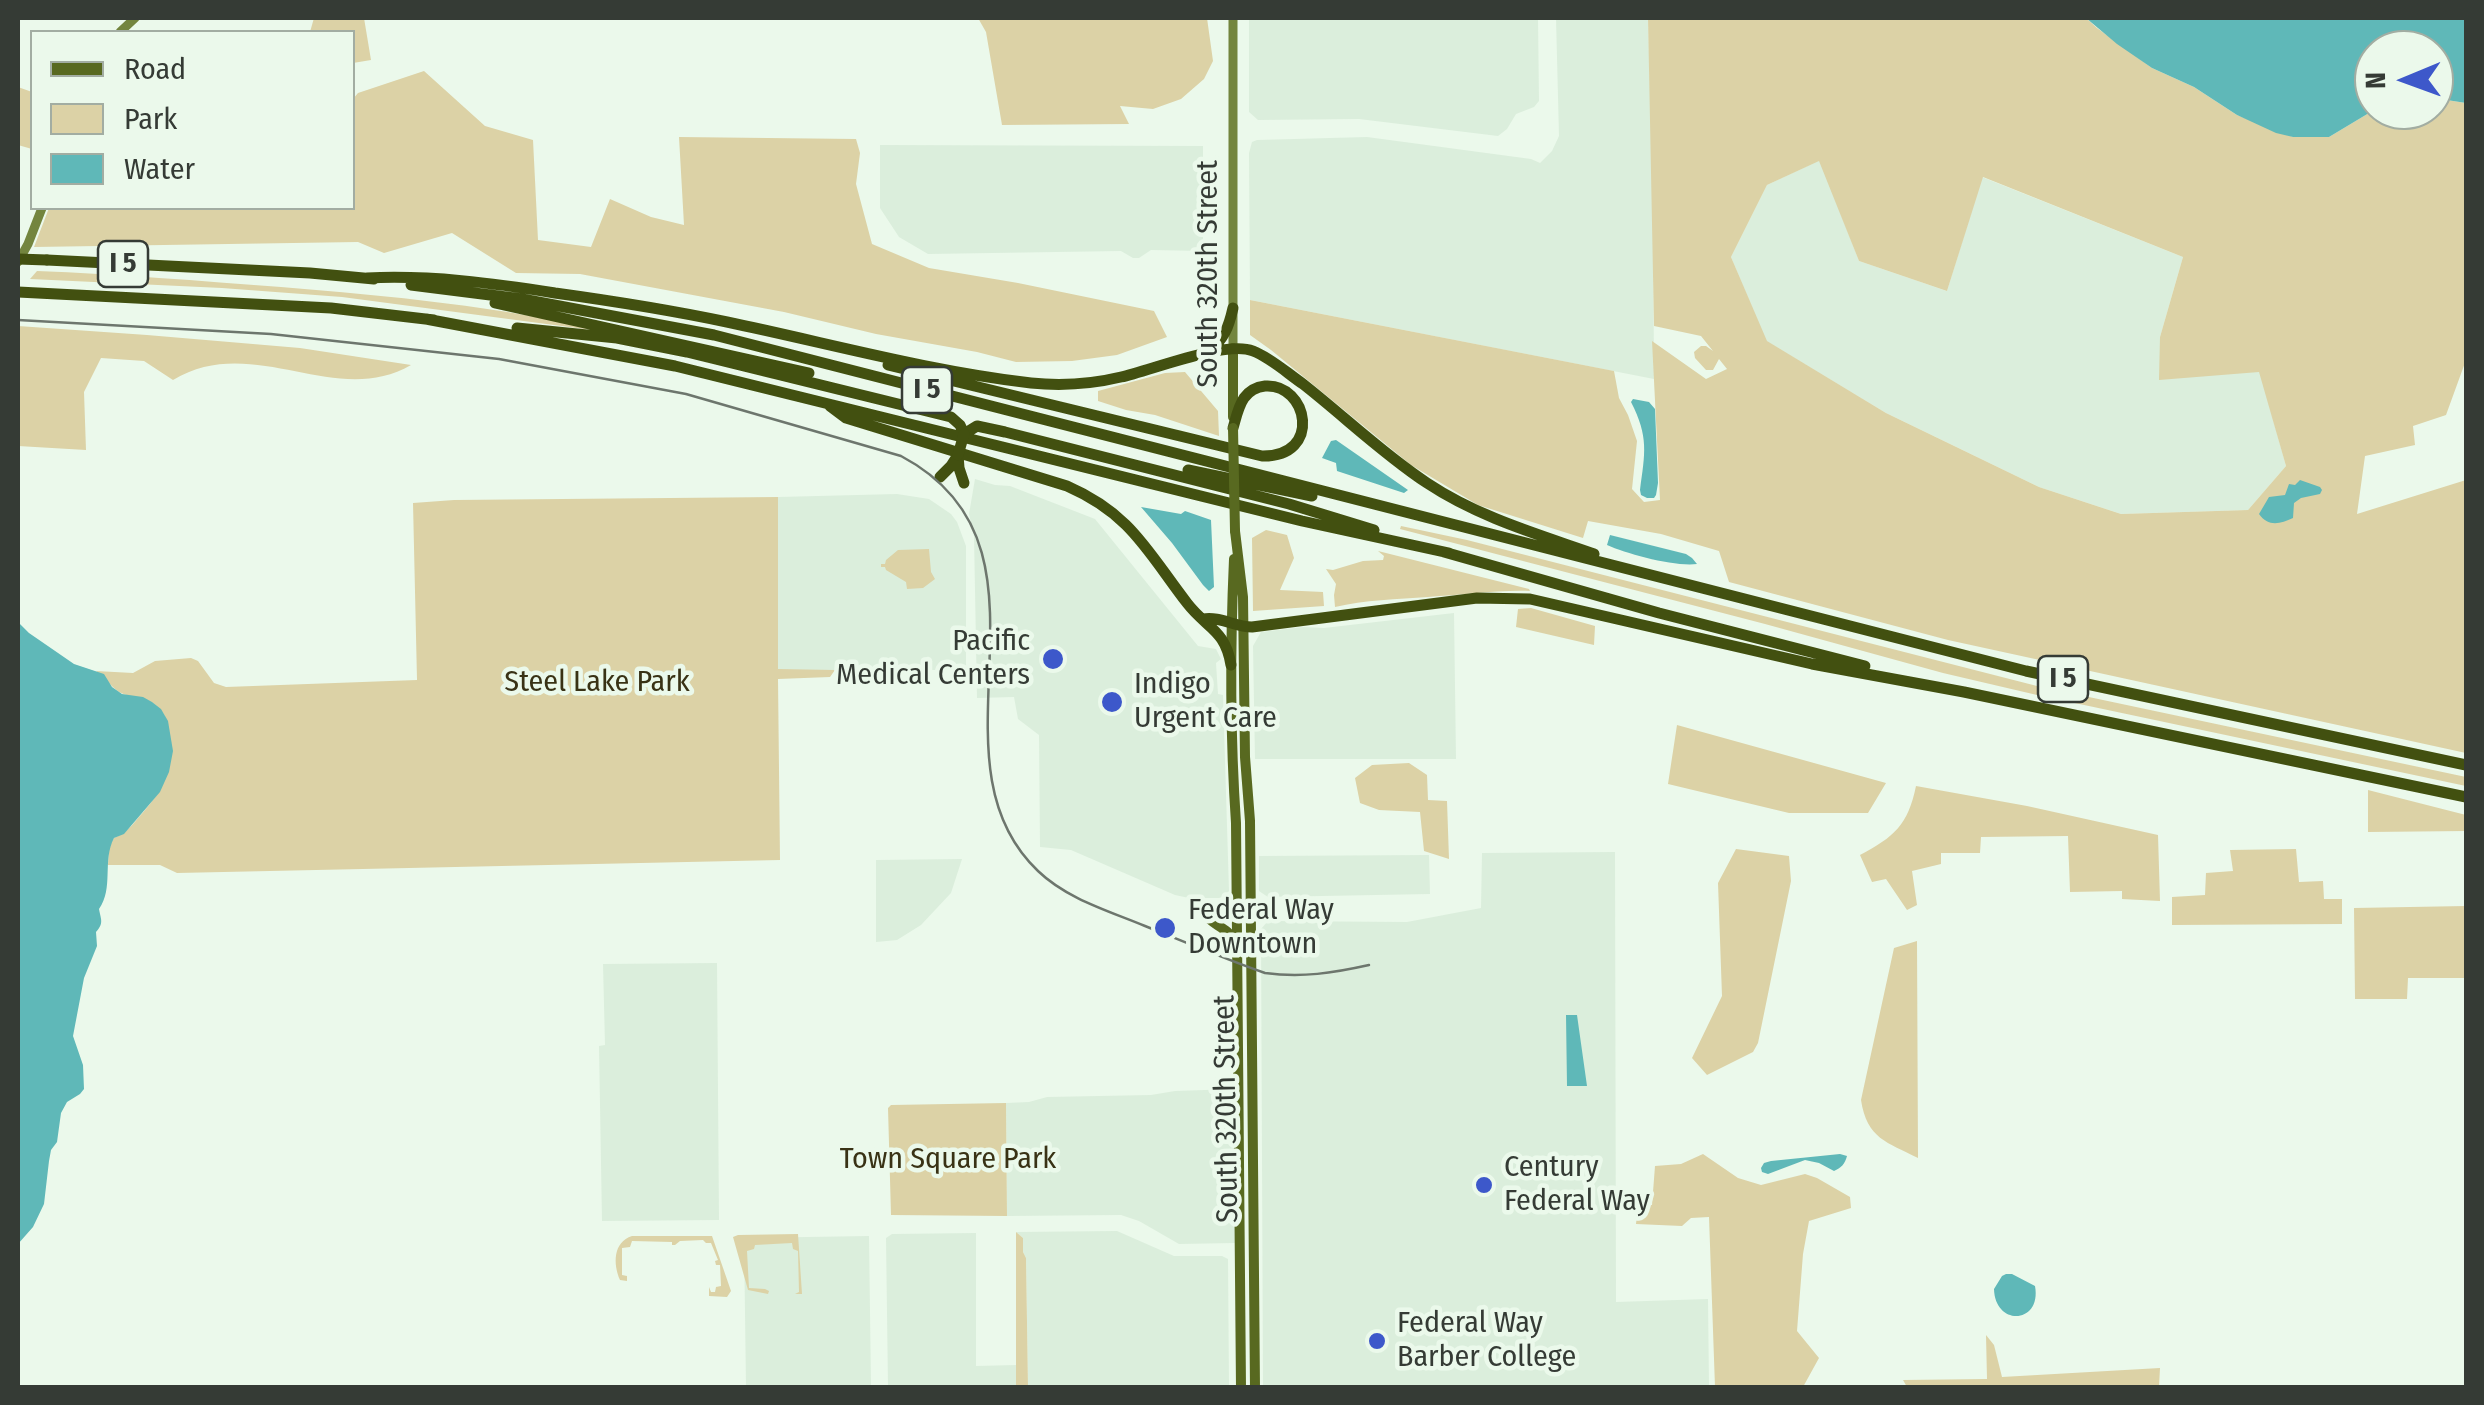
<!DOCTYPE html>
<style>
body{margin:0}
#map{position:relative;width:2484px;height:1405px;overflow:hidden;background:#ebf9eb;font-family:"Fira Sans Condensed",sans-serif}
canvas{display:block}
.frame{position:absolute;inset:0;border:20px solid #353b35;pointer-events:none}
.legend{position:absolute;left:30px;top:30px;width:325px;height:180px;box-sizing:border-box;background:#ebf9eb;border:2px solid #a2ada2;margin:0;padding:12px 18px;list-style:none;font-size:30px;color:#353b35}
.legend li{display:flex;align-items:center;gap:20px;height:50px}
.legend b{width:50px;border:2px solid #a2ada2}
.north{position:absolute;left:2354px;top:30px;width:100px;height:100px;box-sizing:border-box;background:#ebf9eb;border:2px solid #a2ada2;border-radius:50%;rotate:269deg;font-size:28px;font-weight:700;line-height:40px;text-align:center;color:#353b35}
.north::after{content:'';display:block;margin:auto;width:35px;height:45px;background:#3d58ca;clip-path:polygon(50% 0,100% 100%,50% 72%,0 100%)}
</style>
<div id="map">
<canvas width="2484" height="1405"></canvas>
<div class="frame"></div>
<ul class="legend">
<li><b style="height:12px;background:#586920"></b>Road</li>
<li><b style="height:28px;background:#dcd2a6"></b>Park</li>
<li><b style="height:28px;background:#5fb8b8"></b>Water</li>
</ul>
<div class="north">N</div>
</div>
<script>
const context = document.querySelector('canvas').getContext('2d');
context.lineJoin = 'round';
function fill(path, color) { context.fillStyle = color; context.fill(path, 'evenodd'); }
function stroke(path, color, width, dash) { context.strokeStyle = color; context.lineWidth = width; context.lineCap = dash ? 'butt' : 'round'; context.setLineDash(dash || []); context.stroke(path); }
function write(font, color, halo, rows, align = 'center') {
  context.font = font + ' "Fira Sans Condensed",sans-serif'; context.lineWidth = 9; context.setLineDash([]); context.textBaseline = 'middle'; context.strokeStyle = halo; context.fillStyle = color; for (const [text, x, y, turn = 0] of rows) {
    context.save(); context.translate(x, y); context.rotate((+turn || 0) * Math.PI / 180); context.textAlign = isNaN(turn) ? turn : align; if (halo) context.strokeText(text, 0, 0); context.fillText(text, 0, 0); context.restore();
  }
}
fill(new Path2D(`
 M1249,18H1538L1539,101L1534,107L1516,114L1507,129L1498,136L1359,119L1258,120L1249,112Z
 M1556,18H1648L1653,193L1654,379L1250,300L1249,153L1252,142L1257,140L1367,137L1531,159L1540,163L1552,151L1559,136Z
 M880,145L1203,146V251L1151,250L1139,258H1133L1121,251L928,254L899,237L880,208Z
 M1820,160L1859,261L1947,291L1982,177L2183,257L2160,337L2260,372L2286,466L2248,510L2121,514L2039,487L1886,413L1766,341L1731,257L1767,185Z
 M975,479L995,485L1010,486L1095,519L1198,646L1216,649L1221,659L1216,663L1218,694L1223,695L1229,891L1225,896L1219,898H1189L1175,895L1071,850L1040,847L1039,735L1018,719L1014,697L977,698L974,536L969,514Z
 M897,494L929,499L951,514L957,522L966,546V670H778V497Z
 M1454,613L1456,759H1255L1253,646L1261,632L1303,627L1324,628Z
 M1615,852L1616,1302L1708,1299L1709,1387H1263L1261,929L1268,921L1407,922L1481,908L1482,853Z
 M1429,855L1430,894L1268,897L1259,891V856Z
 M962,859L951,893L921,925L897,940L876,942V860Z
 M717,963L719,1220L602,1221L599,1046L605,1045L603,964Z
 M1235,1089V1243L1179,1244L1139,1221L1121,1215L1007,1216L1006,1103L1029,1102L1047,1097L1151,1095L1175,1091Z
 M1117,1231L1174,1256H1222L1228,1259L1229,1387H1028L1026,1258L1023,1252V1238L1016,1232Z
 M976,1233V1366L1016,1365V1387H888L886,1238L892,1234Z
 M869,1236L871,1387H746L744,1238Z`), '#dbeedc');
fill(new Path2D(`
 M314,18H364L371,60L353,63L352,32H310Z
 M978,18H1207L1213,61L1204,79L1181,99L1153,109L1120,106L1129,124L1002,125L986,32Z
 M1648,18H2086L2097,28L2152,68L2194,87L2237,115L2293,137H2329L2374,110H2434V98L2466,103V360L2446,415L2413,426L2415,445L2365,456L2357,514L2466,480V753L1948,640L1729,582L1719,551L1661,534L1588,521L1583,538L1478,505L1411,465L1271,350L1250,335V300L1614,371L1619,398L1628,415L1637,441L1632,489L1644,502L1660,500L1652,341L1706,379L1727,369L1719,359L1713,370H1706L1695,358L1694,352L1701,346H1706L1713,351L1701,336L1654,326ZM1819,161L1859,261L1947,291L1983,177L2183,257L2160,337L2159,380L2259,372L2286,466L2248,510L2121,514L2039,487L1886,413L1767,341L1731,257L1767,185Z
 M424,71L485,126L533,140L538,240L591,247L610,199L651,217L684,225L679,137L856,139L860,153L856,184L872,244L929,268L1018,283L1154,311L1167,337L1117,355L1072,361L1016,362L977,352L876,334L784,312L580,274L516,273L452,233L384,253L358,242L34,247L49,208H352L353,99L358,93Z
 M18,87L32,92V149L18,145Z
 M37,271C118,274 200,281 281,287C390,296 500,306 607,332L342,297L222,288L30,279Z
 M18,326L147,335L300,348L411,365C335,409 253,332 173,380L144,361L101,358L84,392L86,450L18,446Z
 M1185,372L1218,411L1219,436L1155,415L1126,410L1098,401V391L1165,373Z
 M778,497V669L835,670L830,677L778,679L780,860L177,873L160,865H108L109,847L114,838C125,833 131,827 138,818C162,792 176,769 169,733C167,724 167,717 161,711C150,695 134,700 119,692C110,686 105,677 96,671L133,673L155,661L191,658L198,661L214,683L226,687L417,680L413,503L454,500Z
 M1401,526L1467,540L2037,686L2466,777V786L2037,695L1943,673L1765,624L1400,529Z
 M1266,530L1287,535L1294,558L1280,590L1323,592L1324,606L1253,611L1252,538Z
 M929,549L931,572L935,579L923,588L907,589L906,582L886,570L885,567H881V564H885L886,560L898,550Z
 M1378,551L1529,589L1530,591C1495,590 1462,595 1428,597C1398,599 1364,600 1335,607L1334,595L1336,584L1326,569L1333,570L1363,561L1383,560L1384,556Z
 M1531,608L1595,626L1594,645L1516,627L1518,609Z
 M1677,725L1886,783L1868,813H1789L1668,784Z
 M1409,763L1427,775L1428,800L1447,801L1449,859L1424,851L1420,812L1379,810L1360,803L1355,778L1372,765Z
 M1916,786L2027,806L2158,835L2160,901L2122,899V891L2070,892L2068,836L1981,837L1980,853H1941V864L1912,871L1917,905L1907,910L1886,879L1872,882L1860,855C1894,837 1908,825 1916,786Z
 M2368,790L2466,815V831L2368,832Z
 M1736,849L1789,856L1791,881L1758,1043L1753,1052L1707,1075L1692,1058L1722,996L1718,883Z
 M2296,849L2299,882L2323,881L2324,899H2342V924L2172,925V897L2205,895L2206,873L2233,871L2230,850Z
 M2466,906V978H2408L2407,999H2355L2354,908Z
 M1917,941L1918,1158C1887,1142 1867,1139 1861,1100L1894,948Z
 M1006,1103L1007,1216L891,1215L888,1108L891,1105Z
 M1703,1154L1738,1178L1761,1185L1805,1174L1817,1178L1850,1197L1851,1208L1809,1221L1803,1254L1797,1331L1819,1358L1803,1387H1715L1709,1217L1691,1218L1682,1226L1636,1224L1638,1206L1652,1205L1655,1166L1681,1164Z
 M1016,1232L1023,1238V1252L1026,1258L1028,1387H1016Z
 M798,1234L802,1294H795L799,1292L798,1251L793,1249L792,1243L755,1245L754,1249L747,1251L749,1288L765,1289L769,1291L768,1294L748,1290L733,1237L738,1235Z
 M632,1236H712L731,1291L727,1297L709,1296V1287L711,1292H715L716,1287L721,1286L720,1265H716L715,1261L718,1260L711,1243H706L703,1240L680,1241L675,1245H672V1242L632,1241L630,1247L622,1248V1275L627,1276V1281L620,1280C613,1264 613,1242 632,1236Z
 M1986,1335L1994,1345L2002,1377L2160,1368L2159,1387H1907L1903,1380L1987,1379Z`), '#dcd2a6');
fill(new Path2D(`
 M2086,18H2466V103L2434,98V50H2374V110L2329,137H2293L2276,133L2237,115L2194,87L2152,68L2117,44Z
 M1633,399L1649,402L1655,409L1658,483L1656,495L1654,498H1647L1641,495L1640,490C1645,453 1649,437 1631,402Z
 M1336,440L1408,490L1404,493L1337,471L1336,463L1322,458L1331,441Z
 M2300,480L2320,487L2322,490L2320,494L2301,498L2294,503L2293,518C2280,524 2268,527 2259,514L2269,497L2285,495L2289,484L2295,485Z
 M1141,507L1181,514L1185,511L1211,520L1214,587L1209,591L1203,585L1172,543Z
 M1610,535L1686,554L1692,558L1697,564C1675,567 1627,554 1607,545Z
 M18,622L29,633L74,664L104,674L112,687L122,694L143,697L152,702L161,709L168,721L173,751L169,772L160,792L124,834L114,838C102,861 114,888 99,909C101,920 104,923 96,932L97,946L84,978L73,1036L83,1065L84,1089L80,1094L67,1102L61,1113L57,1142L51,1150L49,1161L44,1204L33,1227L18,1244Z
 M1566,1015H1577L1587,1086H1567Z
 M1840,1154L1847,1156C1845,1164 1841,1168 1834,1171L1819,1163L1805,1160L1768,1174L1762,1172L1761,1168L1764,1163L1771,1161Z
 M2006,1274H2012L2035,1286C2042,1324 1995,1327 1994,1289L2002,1276Z`), '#5fb8b8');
stroke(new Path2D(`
 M120,32L135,18
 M18,262L28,244L42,208
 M1233,348V18`), '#73853e', 9);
stroke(new Path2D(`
 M1233,348V417
 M1235,531L1243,597L1245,757L1250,821L1255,1388
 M1234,559C1230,647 1230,735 1236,823L1241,1388
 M1202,911C1212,926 1227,926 1235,942`), '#586920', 10);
stroke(new Path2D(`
 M47,260L310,273L374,279
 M367,278C430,275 493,283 555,293C613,301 670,310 727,322C828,343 928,371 1031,383C1061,386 1092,384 1121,377C1152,370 1226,340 1253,351C1271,358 1287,373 1303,384C1345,417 1383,454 1427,483C1478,517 1537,534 1594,554
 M411,285L522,299L714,335L2026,671L2466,765
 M18,292L331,308L434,320
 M495,303L809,373
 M426,319L675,366L1302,521L1449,553
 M517,328L617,338L687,352L951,417L960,425L964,434
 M1209,351C1224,340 1229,326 1233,308
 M888,365L1262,456C1323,457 1308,383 1265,386C1256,387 1249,391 1244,398C1238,407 1236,418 1233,428
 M830,406L846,418L1067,486C1131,514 1147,551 1187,603C1207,629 1225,629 1231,665
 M964,434L977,426L1005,432L1289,504L1374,530
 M958,455L959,468L964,483
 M1188,470L1312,496
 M940,477L951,466L958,455
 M1444,552L1659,613L1865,666
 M1203,619C1220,616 1235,627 1252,627L1477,598L1530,599L1812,664L1964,692L2466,797`), '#425010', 11);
stroke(new Path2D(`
 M18,320L271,334L499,359L686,394L901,456C1075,548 918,757 1038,871C1067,899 1109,911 1145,926C1185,942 1225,959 1265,973C1302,978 1333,973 1369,965`), '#6d766d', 2.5);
stroke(new Path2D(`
 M1233,428L1235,531`), '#586920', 10);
stroke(new Path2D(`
 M18,259L47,260
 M958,455L964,434`), '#425010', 11);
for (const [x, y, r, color] of [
 [1053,659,12,"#3d58ca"],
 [1112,702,12,"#3d58ca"],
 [1165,928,12,"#3d58ca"],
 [1484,1185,10,"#3d58ca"],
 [1377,1341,10,"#3d58ca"]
]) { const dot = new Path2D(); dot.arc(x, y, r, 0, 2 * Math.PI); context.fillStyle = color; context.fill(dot); stroke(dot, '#ebf9eb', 4); }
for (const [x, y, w] of [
 [123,264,50],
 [927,390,50],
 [2063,679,50]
]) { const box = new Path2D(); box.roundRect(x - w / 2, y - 23, w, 46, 8); context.fillStyle = '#ebf9eb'; context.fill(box); stroke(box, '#353b35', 2.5); }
write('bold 28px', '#353b35', null, [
 ["I 5",123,264],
 ["I 5",927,390],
 ["I 5",2063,679]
]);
write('30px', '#353b35', '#ebf9eb', [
 ["South 320th Street",1209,274,-90],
 ["South 320th Street",1227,1109,-91]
]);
write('30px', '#353b35', '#ebf9eb', [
 ["Pacific",1030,642,"right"],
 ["Medical Centers",1030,676,"right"],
 ["Indigo",1134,685],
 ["Urgent Care",1134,719],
 ["Federal Way",1188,911],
 ["Downtown",1188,945],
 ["Century",1504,1168],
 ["Federal Way",1504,1202],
 ["Federal Way",1397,1324],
 ["Barber College",1397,1358]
], 'left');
write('30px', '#393215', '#ebf9eb', [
 ["Steel Lake Park",597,683],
 ["Town Square Park",948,1160]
]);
</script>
